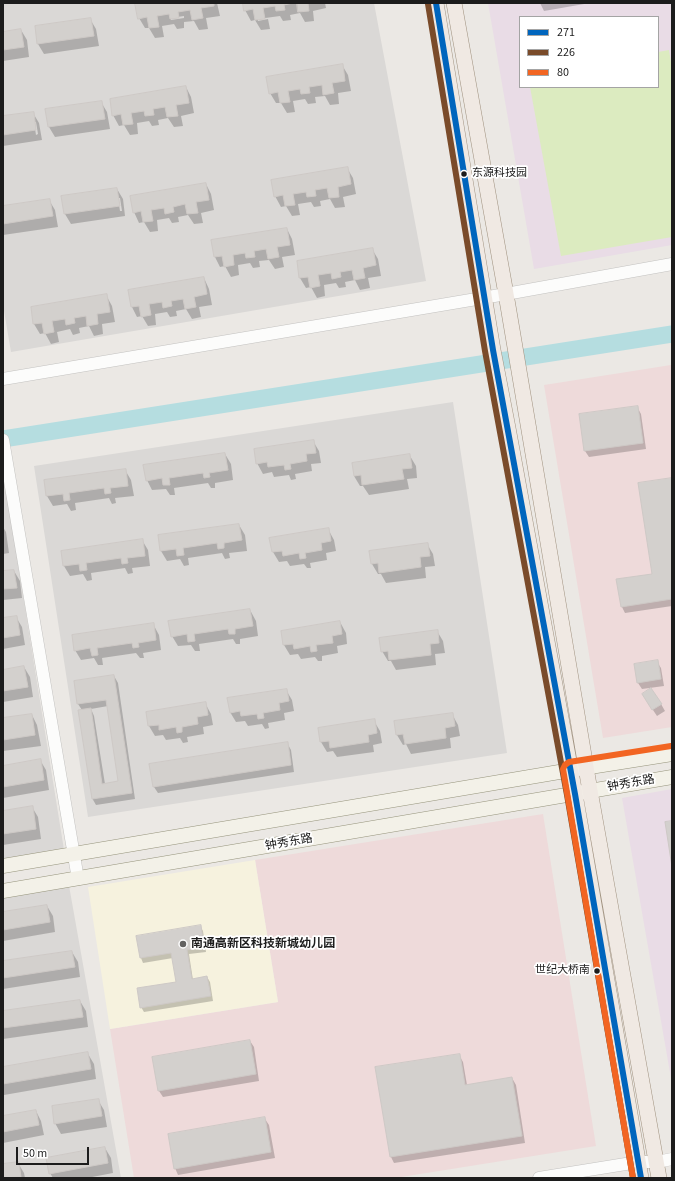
<!DOCTYPE html>
<meta charset="utf-8">
<style>
body{margin:0}
#map{position:relative;width:675px;height:1181px;overflow:hidden;background:#ebe8e4;font-family:"Source Sans 3",sans-serif}
canvas{display:block}
.frame{position:absolute;inset:0;border:4px solid #1c1c1c;pointer-events:none}
.legend{position:absolute;left:519px;top:16px;width:140px;height:72px;box-sizing:border-box;background:#fff;border:1px solid #a4a4a4;margin:0;padding:5px 7px;list-style:none;font-size:12px;color:#1c1c1c}
.legend li{display:flex;align-items:center;gap:8px;height:20px}
.legend b{width:20px;border:1px solid #a4a4a4}
.scale{position:absolute;left:16px;top:1147px;width:73px;height:18px;box-sizing:border-box;border:2px solid #1c1c1c;border-top:0;padding-left:5px;font-size:12px;line-height:14px;white-space:nowrap;color:#1c1c1c;-webkit-text-stroke:3px #fff;paint-order:stroke}
</style>
<div id="map">
<canvas width="675" height="1181"></canvas>
<div class="frame"></div>
<ul class="legend">
<li><b style="height:5px;background:#0065bd"></b>271</li>
<li><b style="height:5px;background:#7a4b2a"></b>226</li>
<li><b style="height:5px;background:#f26522"></b>80</li>
</ul>
<div class="scale">50 m</div>
</div>
<script>
const context = document.querySelector('canvas').getContext('2d');
context.lineJoin = 'round';
function fill(path, color) { context.fillStyle = color; context.fill(path, 'evenodd'); }
function stroke(path, color, width, dash) { context.strokeStyle = color; context.lineWidth = width; context.lineCap = dash ? 'butt' : 'round'; context.setLineDash(dash || []); context.stroke(path); }
function write(font, color, halo, rows, align = 'center') {
  context.font = font + ' "Source Sans 3","Noto Sans SC",sans-serif'; context.lineWidth = 3.5; context.setLineDash([]); context.textBaseline = 'middle'; context.strokeStyle = halo; context.fillStyle = color; for (const [text, x, y, turn = 0] of rows) {
    context.save(); context.translate(x, y); context.rotate((+turn || 0) * Math.PI / 180); context.textAlign = isNaN(turn) ? turn : align; if (halo) context.strokeText(text, 0, 0); context.fillText(text, 0, 0); context.restore();
  }
}
fill(new Path2D(`
 M3,3H374L426,281L11,352L3,305Z
 M453,402L507,753L88,817L34,466Z
 M3,471L65,856L3,866Z
 M68,880L121,1178H3V891Z`), '#dad8d6');
fill(new Path2D(`
 M671,365L672,371V727L603,738L544,385Z
 M543,814L596,1146L395,1178H134L110,1029L278,1002L255,860Z`), '#eedada');
fill(new Path2D(`
 M488,3H672V245L534,269ZM520,17H658V87H520Z
 M672,789V1084L622,798Z`), '#e9dce6');
fill(new Path2D(`
 M255,860L278,1002L110,1029L88,887Z`), '#f6f2de');
fill(new Path2D(`
 M669,50L672,68V237L561,256L530,87H658V52Z`), '#dcebc0');
fill(new Path2D(`
 M136,3H217L220,16L206,18L208,29L199,30L194,21L184,22V28L177,29L174,24L162,26L164,37L155,38L149,28H145L139,18ZM184,16V18L171,20V18Z
 M244,3H325L326,8L313,11L314,21L305,22L300,13L290,15L291,20L283,21L280,16L258,19V21L268,19L270,29L261,30L255,20L251,21L245,10Z
 M540,3H590L544,11Z
 M90,19L96,29L99,46L44,54L38,44L36,27Z
 M21,30L27,40L29,57L3,61V33Z
 M342,65L348,75L351,91L338,93L339,104L330,105L325,96L315,97L316,103L308,104L305,99L293,101L295,112L287,113L281,103H276L270,93Z
 M186,87L191,97L194,113L181,116L183,126L174,127L168,118L158,120L159,125L152,126L149,121L137,123L138,134L130,135L124,125L119,126L113,115Z
 M101,102L107,112L110,129L55,137L49,127L47,110Z
 M33,113L39,123L42,140L3,146V117ZM34,122H36L38,134L36,135Z
 M347,168L353,178L356,194L343,197L345,207L335,208L330,199L320,201L321,206L314,207L311,202L298,204L300,215L292,216L286,206L281,207L275,196Z
 M206,184L211,194L214,210L201,213L203,223L194,224L188,215L178,217L179,222L172,223L169,218L157,220L158,231L150,232L144,222L139,223L134,212Z
 M117,189L123,199L125,216L71,224L65,214L62,197ZM118,198H120L122,211H120Z
 M49,200L55,210L58,227L3,235V207Z
 M287,229L292,239L295,255L282,257L284,267L275,269L269,260L259,261L260,267L253,268L250,263L238,265L239,275L231,277L225,266L220,267L215,257L212,241Z
 M372,249L378,259L381,276L368,278L370,288L360,290L355,280L345,282L346,287L339,288L336,283L324,285L325,296L317,298L311,287L306,288L300,278Z
 M204,278L209,289L212,305L199,307L201,317L192,319L186,309L176,311L177,316L170,317L167,312L155,314L156,325L148,326L142,316L137,317L132,307Z
 M106,295L112,306L115,322L102,324L103,334L94,336L89,326L79,328L80,333L73,335L70,329L57,332L59,342L51,344L45,333L40,334L34,324Z
 M637,407L641,414L646,449L589,457L585,451Z
 M313,441L319,451L321,463L311,464L312,471L295,474L296,479L291,480L289,475L274,477L272,472L263,474L257,463Z
 M225,454L231,464L233,480L215,483V488H211L208,483L174,488L175,495H170L166,489L152,490L147,480Z
 M410,456L416,466L417,478L407,479L409,489L369,495L363,486H360L354,476Z
 M125,470L131,480L134,496L115,498L116,503L112,504L109,498L75,503L76,510L71,511L67,504L53,506L47,496Z
 M672,479V606L625,613L622,607L653,575Z
 M239,525L245,535L247,551L229,553L230,558L225,559L222,553L188,558L189,565L184,566L180,559L167,561L161,551Z
 M3,527L6,532L9,553L3,554Z
 M328,529L334,540L336,551L326,553L327,560L310,563L311,568H307L304,564L290,566L287,561L279,562L273,552Z
 M142,540L148,550L150,566L132,568L133,573L128,574L125,568L91,573L92,580L87,581L83,574L70,576L64,566L62,552Z
 M427,544L433,554L435,566L425,567L426,578L386,583L381,574H378L372,564L370,552Z
 M14,571L20,581L22,598L3,600V572Z
 M250,610L256,621L258,636L240,639V644H236L233,639L199,644L200,651H195L191,645L178,646L172,636Z
 M16,617L22,627L25,645L3,649V619Z
 M340,622L346,633L347,644L337,646L338,653L322,656V661H318L315,657L301,659L298,654L290,655L284,645Z
 M153,624L159,635L161,650L143,653L144,658H140L136,653L102,658L103,665H98L94,658L81,660L75,650Z
 M437,631L443,641L445,653L435,654L436,665L396,670L391,661H388L382,651Z
 M657,662L661,668L664,686L642,689L638,683Z
 M24,667L30,677L33,697L3,702V671Z
 M114,676L118,683L135,799L96,805L92,798L82,710L78,704ZM108,706L119,782L105,784L94,716L91,709Z
 M286,690L292,700L294,711L284,713L285,720L268,723L269,728L265,729L262,724L248,726L245,721L236,722L230,712Z
 M647,701L661,704L665,711L657,716Z
 M205,703L211,714L213,725L203,727L204,734L187,737L188,742L183,743L180,738L166,740L163,735L155,736L149,726L147,713Z
 M452,714L458,725L460,736L450,738L451,748L411,754L406,744L403,745L397,735Z
 M32,715L37,725L41,746L3,751V719Z
 M374,721L380,731L382,743L373,745L374,752L337,757L333,751L327,752L321,742Z
 M287,743L291,750L294,772L158,793L154,787Z
 M40,760L46,770L49,790L3,798V767Z
 M32,807L38,817L41,839L3,845V812Z
 M47,906L53,916L55,932L3,941V913Z
 M200,926L203,931L206,952L189,954L193,980L207,977L210,982L213,1001L144,1012L141,1007L177,983L173,958L143,963L141,958Z
 M72,952L78,962L80,977L3,989V962Z
 M80,1001L86,1011L88,1027L3,1039V1012Z
 M250,1041L254,1047L259,1081L163,1097L159,1091Z
 M88,1054L94,1064L96,1079L4,1095L3,1093V1068Z
 M459,1055L463,1062L467,1085L512,1078L516,1085L525,1143L394,1163L391,1157Z
 M98,1100L104,1110L107,1127L61,1134L55,1123Z
 M36,1111L41,1121L44,1135L3,1143V1117Z
 M265,1119L269,1125L275,1158L178,1175L175,1168Z
 M105,1148L111,1158L113,1173L87,1178H53L50,1173Z
 M18,1163L24,1173L25,1178H3V1165Z`), '#0003');
stroke(new Path2D(`
 M3,439L672,334`), '#b5dde0', 17);
const building = new Path2D(`
 M135,3H214V6L201,8L203,18L192,20L190,10L178,12L179,18L170,19L169,14L157,16L159,27L149,28L147,17L138,19Z
 M243,3H293L284,5L285,10L276,11L275,6L263,8L265,19L255,20L253,9L244,11Z
 M297,3H308L309,11L298,12Z
 M91,18L94,36L37,44L35,26Z
 M21,29L24,47L3,50V32Z
 M343,64L345,81L332,83L334,93L323,95L322,85L309,87L310,93L301,94L300,89L288,91L290,102L280,103L278,92L269,94L266,77Z
 M186,86L189,103L176,105L178,116L167,117L165,107L153,109L154,115L145,116L144,111L131,113L133,124L123,125L121,114L112,116L110,99Z
 M102,101L105,119L48,127L45,109Z
 M34,112L36,130L3,135V116Z
 M348,167L351,184L338,187L339,197L329,198L327,188L315,190L316,196L307,197L306,192L293,194L295,205L285,206L283,195L274,197L271,180Z
 M206,183L209,200L196,202L198,213L187,214L185,204L173,207L174,212L165,214L164,208L151,210L153,221L143,222L141,211L133,213L130,196Z
 M117,188L120,206L64,214L61,196Z
 M50,199L53,216L3,224V206Z
 M287,228L290,245L277,247L279,257L268,259L266,249L254,251L255,257L246,258L245,253L233,255L234,265L224,267L222,256L214,257L211,240Z
 M373,248L376,265L363,268L365,278L354,280L352,270L340,272L341,277L332,279L331,273L318,275L320,286L310,288L308,277L299,278L297,261Z
 M204,277L207,294L194,297L196,307L185,309L183,299L171,301L172,306L163,308L162,302L149,304L151,315L141,317L139,306L131,307L128,290Z
 M107,294L110,312L97,314L98,324L87,326L86,316L74,318L75,323L66,325L65,319L52,321L54,332L44,334L42,323L33,324L31,307Z
 M638,406L643,443L584,451L579,414Z
 M314,440L316,453L306,454L307,461L290,464L291,469L285,470L284,465L268,467L267,462L256,464L254,449Z
 M225,453L228,470L209,473L210,477L204,478L203,473L169,478L170,485H163L162,478L146,481L143,465Z
 M410,454L412,468L402,469L404,479L362,485L361,475L354,476L352,463Z
 M126,469L128,486L110,488L111,493L105,494L104,488L69,493L70,500L64,501L63,494L46,496L44,480Z
 M672,478V599L621,607L616,579L652,574L638,483Z
 M239,524L242,540L224,543V548L218,549L217,543L183,548L184,555L177,556L176,549L160,551L158,535Z
 M329,528L331,541L321,543L322,550L305,553L306,558L300,559L299,553L283,556L282,551L272,552L269,538Z
 M143,539L145,556L127,558L128,563L122,564L121,558L86,563L87,570L80,571L79,564L63,566L61,551Z
 M428,543L430,556L420,557L421,567L379,573L378,563L371,564L369,551Z
 M14,570L17,588L3,589V571Z
 M250,609L253,626L235,629V634H229L228,629L194,634L195,641L188,642L187,634L171,637L168,621Z
 M17,616L20,635L3,638V618Z
 M340,621L342,634L332,636L333,643L316,645L317,651L311,652L310,646L294,649L293,644L283,645L281,631Z
 M154,623L156,640L138,643L139,647L133,648L132,643L97,648L98,655L92,656L90,648L74,651L72,635Z
 M438,630L439,643L430,644L431,655L389,660L388,651L381,652L379,638Z
 M658,660L661,679L637,683L634,664Z
 M24,666L28,687L3,691V670Z
 M114,675L132,793L92,799L78,710L91,708L102,784L118,781L106,700L77,704L74,681Z
 M651,688L662,704L652,710L642,694Z
 M287,689L289,701L279,703L280,710L263,713L264,718L258,719L257,714L241,716L240,711L230,713L227,698Z
 M206,702L208,715L197,717L198,724L182,727V732L177,733L176,727L159,730V725L148,726L146,712Z
 M453,713L455,726L445,728L446,738L405,744L403,734L396,735L394,721Z
 M32,714L35,735L3,740V718Z
 M375,719L377,733L368,735L369,742L330,748L329,741L320,742L318,728Z
 M288,742L291,765L153,787L149,764Z
 M41,759L44,780L3,787V766Z
 M33,806L36,829L3,834V811Z
 M672,821V867L665,822Z
 M47,905L50,922L3,930V912Z
 M201,925L204,947L187,950L192,979L207,976L211,996L140,1008L137,988L176,982L171,953L140,958L136,936Z
 M72,951L75,967L3,978V961Z
 M80,1000L83,1017L3,1028V1011Z
 M250,1040L256,1074L158,1091L152,1057Z
 M88,1052L91,1069L3,1084V1067Z
 M460,1054L465,1085L512,1077L522,1136L390,1157L375,1067Z
 M99,1099L102,1116L54,1124L52,1106Z
 M36,1110L39,1125L3,1132V1116Z
 M265,1117L271,1152L174,1169L168,1134Z
 M105,1147L108,1163L49,1174L46,1158Z
 M19,1162L21,1177L3,1178V1164Z`);
fill(building, '#d3d0cd');
stroke(building, '#cec9c6', 1);
const tertiary = new Path2D(`
 M3,379L506,294L672,264
 M3,440L78,879
 M539,1178L638,1162H657L672,1159`);
const secondary = new Path2D(`
 M3,866L571,770L672,754
 M3,891L672,777`);
const primary = new Path2D(`
 M436,3L493,350L508,428L575,794L641,1178
 M454,3L506,294L590,791L659,1178`);
stroke(tertiary, '#c3c2c0', 13);
stroke(secondary, '#96947c', 15);
stroke(primary, '#a19381', 16);
stroke(tertiary, '#fcfcfb', 12);
stroke(secondary, '#f3f1e8', 14);
stroke(primary, '#f0e9e3', 15);
stroke(new Path2D(`
 M436,3L493,350L575,794L641,1178`), '#0065bd', 6);
stroke(new Path2D(`
 M428,4L485,351L567,795L633,1178`), '#7a4b2a', 6);
stroke(new Path2D(`
 M633,1178L563,769L565,765L569,762L671,746`), '#f26522', 6);
for (const [x, y, r, color] of [
 [464,174,3.5,"#1c1c1c"],
 [183,944,4,"#646362"],
 [597,971,3.5,"#1c1c1c"]
]) { const dot = new Path2D(); dot.arc(x, y, r, 0, 2 * Math.PI); context.fillStyle = color; context.fill(dot); stroke(dot, '#fff', 1.5); }
write('11px', '#1c1c1c', '#fff', [
 ["东源科技园",472,174],
 ["世纪大桥南",590,971,"right"]
], 'left');
write('12px', '#1c1c1c', '#fff', [
 ["钟秀东路",631,784,-10],
 ["钟秀东路",289,843,-10]
]);
write('bold 12px', '#1c1c1c', '#fff', [
 ["南通高新区科技新城幼儿园",191,944]
], 'left');
</script>
